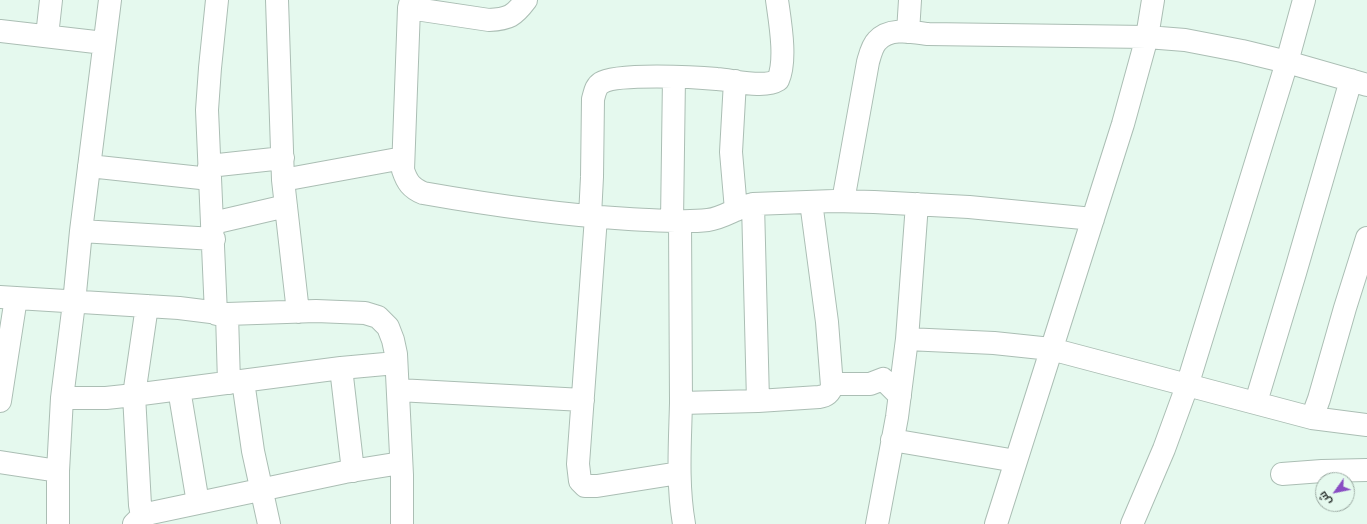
<!DOCTYPE html>
<meta charset="utf-8">
<style>
body{margin:0}
#map{position:relative;width:1367px;height:524px;overflow:hidden;background:#e5f9ee;font-family:"Varela Round",Cairo,sans-serif}
canvas{display:block}
.north{position:absolute;left:1315px;top:472px;width:40px;height:40px;box-sizing:border-box;background:#e5f9ee;border:1px solid #9daca4;border-radius:50%;rotate:237deg;font-size:11px;font-weight:700;line-height:16px;text-align:center;color:#303834}
.north::after{content:'';display:block;margin:auto;width:14px;height:18px;background:#894dc3;clip-path:polygon(50% 0,100% 100%,50% 72%,0 100%)}
</style>
<div id="map">
<canvas width="1367" height="524"></canvas>
<div class="north">ش</div>
</div>
<script>
const context = document.querySelector('canvas').getContext('2d');
context.lineJoin = 'round';
function stroke(path, color, width, dash) { context.strokeStyle = color; context.lineWidth = width; context.lineCap = dash ? 'butt' : 'round'; context.setLineDash(dash || []); context.stroke(path); }
const minor = new Path2D(`
 M277,0L283,180L298,312
 M411,0L409,8L403,170C407,182 411,188 423,193C491,205 559,215 629,219C655,220 682,223 708,220C724,218 737,207 753,204L834,201L874,202L969,207L1093,219
 M409,8L489,20C509,19 514,16 526,0
 M0,31L104,43
 M908,32L910,0
 M47,36L51,0
 M735,81L731,152L736,210
 M89,166L210,179
 M209,166L283,158
 M283,180L403,158
 M843,201L868,62C870,55 872,46 877,41C889,27 912,32 928,34L1147,37L1185,40L1242,51L1287,62L1367,85
 M753,204L758,401
 M590,216L592,177L593,99C595,93 595,87 601,83C616,73 696,77 717,79C733,80 764,89 778,80C787,60 780,22 777,0
 M596,217L578,464L580,481L585,486H597L679,473
 M672,221L674,77
 M680,221C680,281 681,342 681,403C680,443 677,484 684,524
 M213,223L286,206
 M81,231L214,239
 M0,297L179,308L227,314L316,311L365,313L378,317L388,327L393,340L396,354L402,475V524
 M216,314L207,110L210,68L217,0
 M227,314L229,383
 M907,339L994,343L1051,349L1312,418L1367,425
 M341,368L353,471
 M243,381L253,451L269,524
 M832,384H870L883,379L900,396
 M179,389L198,503
 M398,390L583,400
 M62,398H106L134,395L341,368L396,363
 M0,401L16,298
 M1256,402L1295,273L1351,80
 M681,403L758,401L819,397C827,396 830,393 832,386L827,322L811,202
 M1312,418L1319,399L1345,308L1367,238
 M892,440L1016,461
 M0,462L58,471
 M1282,474L1322,471L1367,470
 M142,516L140,505L134,395L147,306
 M58,524V471L62,398L74,303L81,231L110,0
 M134,524L142,516L151,513L345,472L401,463
 M877,524L897,417L907,339L917,204
 M996,524L1123,124L1147,37L1153,0
 M1132,524L1164,449L1187,386L1287,62L1304,0`);
stroke(minor, '#abbeb4', 24);
stroke(minor, '#fff', 22);
</script>
